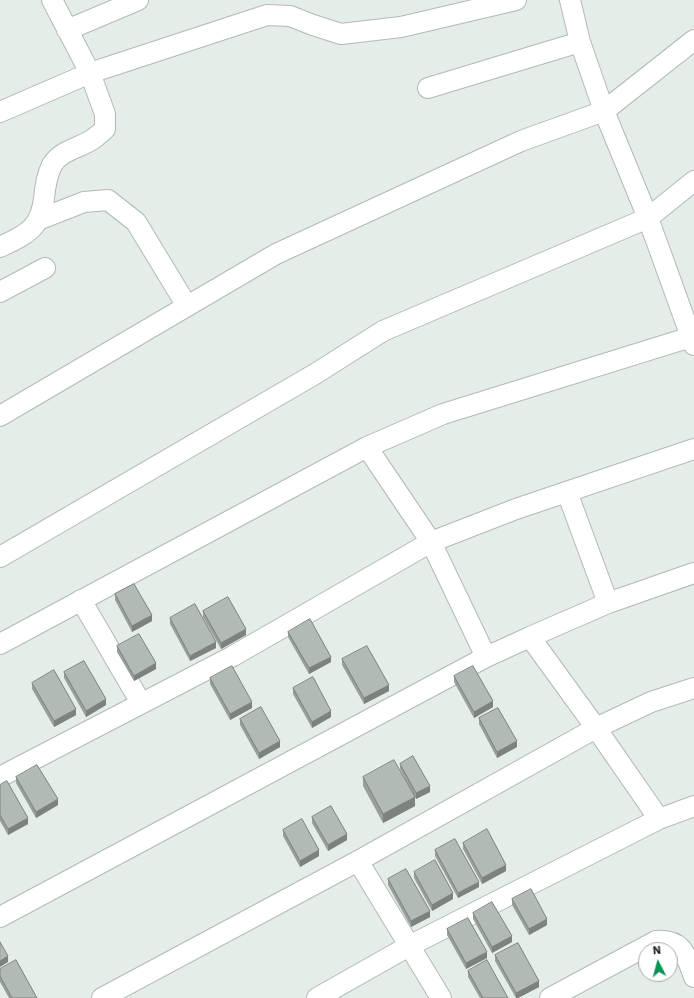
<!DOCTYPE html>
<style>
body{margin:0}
#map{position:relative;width:694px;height:998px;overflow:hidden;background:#e5ede8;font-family:"Work Sans",sans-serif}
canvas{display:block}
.north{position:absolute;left:638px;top:942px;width:40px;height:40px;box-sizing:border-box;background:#fff;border:1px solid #a7a8a7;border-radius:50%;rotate:354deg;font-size:11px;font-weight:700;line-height:16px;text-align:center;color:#232624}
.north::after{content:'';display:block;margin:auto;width:14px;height:18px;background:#059454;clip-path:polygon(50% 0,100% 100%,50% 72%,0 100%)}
</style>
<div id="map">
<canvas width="694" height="998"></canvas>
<div class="north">N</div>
</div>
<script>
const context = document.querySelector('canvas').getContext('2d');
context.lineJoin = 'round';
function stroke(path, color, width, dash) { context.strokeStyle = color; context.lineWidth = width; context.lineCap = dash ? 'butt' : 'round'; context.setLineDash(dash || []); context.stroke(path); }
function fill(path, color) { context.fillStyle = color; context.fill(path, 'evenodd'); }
const street = new Path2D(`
 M570,0L580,42L604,111L694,40
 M67,30L138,0
 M428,88L580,42
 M0,112L90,73L267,15L290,16L313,25L341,34L401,27L516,0
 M38,220L84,202L108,200L136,222L187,306
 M0,247C25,235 41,229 44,198C45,187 47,175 52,165C61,150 80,148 93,139C97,136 101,133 105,129V114L90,73L52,0
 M0,292L45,268
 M0,416L276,254L521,141L604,111L648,218L694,345
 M367,447L431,542L486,657
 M567,492L608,603
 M0,557L315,374L383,331L648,218L694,181
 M694,573L608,603L530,637L596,728L659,819L694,806
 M81,600L141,703
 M0,644L367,447L443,414L691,337L694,334
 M0,777L233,656L431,542L516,509L694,449
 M358,861L441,998
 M0,917L486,657L530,637
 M102,998L358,861L596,728L651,702L694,688
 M317,998L409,946L659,819
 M550,998L656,941C683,939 686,955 694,977`);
stroke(street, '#b2bab5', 22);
stroke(street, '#fff', 20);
fill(new Path2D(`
 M115,594L152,621L132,632L115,600Z
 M203,611L246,635L221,649L203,617Z
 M170,618L216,648L190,661L170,624Z
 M288,632L331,662L309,674L288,637Z
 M117,646L156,669L134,681L117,652Z
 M342,659L389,691L364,704L342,665Z
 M64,672L106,705L86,717L64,678Z
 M454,676L493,707L474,718L454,682Z
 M210,678L252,708L230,720L210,684Z
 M32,683L76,715L54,727L32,689Z
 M293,688L331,717L312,728L293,694Z
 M479,718L517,747L497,758L479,724Z
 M240,719L280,747L259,759L240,725Z
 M400,764L430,792L416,799L400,769Z
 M16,777L58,805L36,818L16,783Z
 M363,777L415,806L383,823L363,786Z
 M0,785L28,824L8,835L0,821Z
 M312,817L347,840L328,851L312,823Z
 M283,830L319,856L300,867L283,836Z
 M463,843L506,871L482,884L463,849Z
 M435,850L479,887L458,898L435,856Z
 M414,872L453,899L432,911L414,878Z
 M388,879L430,917L411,927L388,885Z
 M512,899L547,925L529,935L512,905Z
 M473,913L512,942L492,953L473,919Z
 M447,929L487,958L466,969L447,935Z
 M495,955L539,987L518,998H516L495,961Z
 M0,969L37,998H9L0,982Z
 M468,971L508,998H480L468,977Z`), '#99a09b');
fill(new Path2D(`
 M152,615V621L132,632V626Z
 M246,629V635L221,649V643Z
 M216,642V648L190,661V656Z
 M331,657V662L309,674V668Z
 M156,663V669L134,681V676Z
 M389,685V691L364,704V698Z
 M106,699V705L86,717V711Z
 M493,701V707L474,718V712Z
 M252,702V708L230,720V714Z
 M76,709V715L54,727V721Z
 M331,711V717L312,728V722Z
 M280,741V747L259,759V753Z
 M517,741V747L497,758V752Z
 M430,786V792L416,799V793Z
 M415,797V806L383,823V814Z
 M58,799V805L36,818V812Z
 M28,818V824L8,835V829Z
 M347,834V840L328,851V845Z
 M319,850V856L300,867V861Z
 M506,865V871L482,884V878Z
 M479,882V887L458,898V893Z
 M453,893V899L432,911V905Z
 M430,911V917L411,927V921Z
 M547,919V925L529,935V929Z
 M512,936V942L492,953V947Z
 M487,952V958L466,969V963Z
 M8,956V962L0,967V961Z
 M539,981V987L518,998H516V993Z`), '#7d827e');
const building = new Path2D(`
 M134,584L152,615L132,626L115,594Z
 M228,597L246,629L221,643L203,611Z
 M195,604L216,642L190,656L170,618Z
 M310,619L331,657L309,668L288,632Z
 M139,634L156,663L134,676L117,646Z
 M367,646L389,685L364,698L342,659Z
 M84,661L106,699L86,711L64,672Z
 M232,666L252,702L230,714L210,678Z
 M473,666L493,701L474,712L454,676Z
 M54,670L76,709L54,721L32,683Z
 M313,677L331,711L312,722L293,688Z
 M261,707L280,741L259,753L240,719Z
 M498,708L517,741L497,752L479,718Z
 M413,756L430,786L416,793L400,764Z
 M394,760L415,797L383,814L363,777Z
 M37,765L58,799L36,812L16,777Z
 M7,781L28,818L8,829L0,815V785Z
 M331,806L347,834L328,845L312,817Z
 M302,819L319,850L300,861L283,830Z
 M487,829L506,865L482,878L463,843Z
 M455,839L479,882L458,893L435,850Z
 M435,860L453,893L432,905L414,872Z
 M406,869L430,911L411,921L388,879Z
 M531,889L547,919L529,929L512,899Z
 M492,902L512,936L492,947L473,913Z
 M468,918L487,952L466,963L447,929Z
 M0,942L8,956L0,961Z
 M518,943L539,981L516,993L495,955Z
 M16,960L37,998H12L0,976V969Z
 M487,960L508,998H483L468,971Z`);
fill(building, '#b2bab4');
stroke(building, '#7d827e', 1);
</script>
